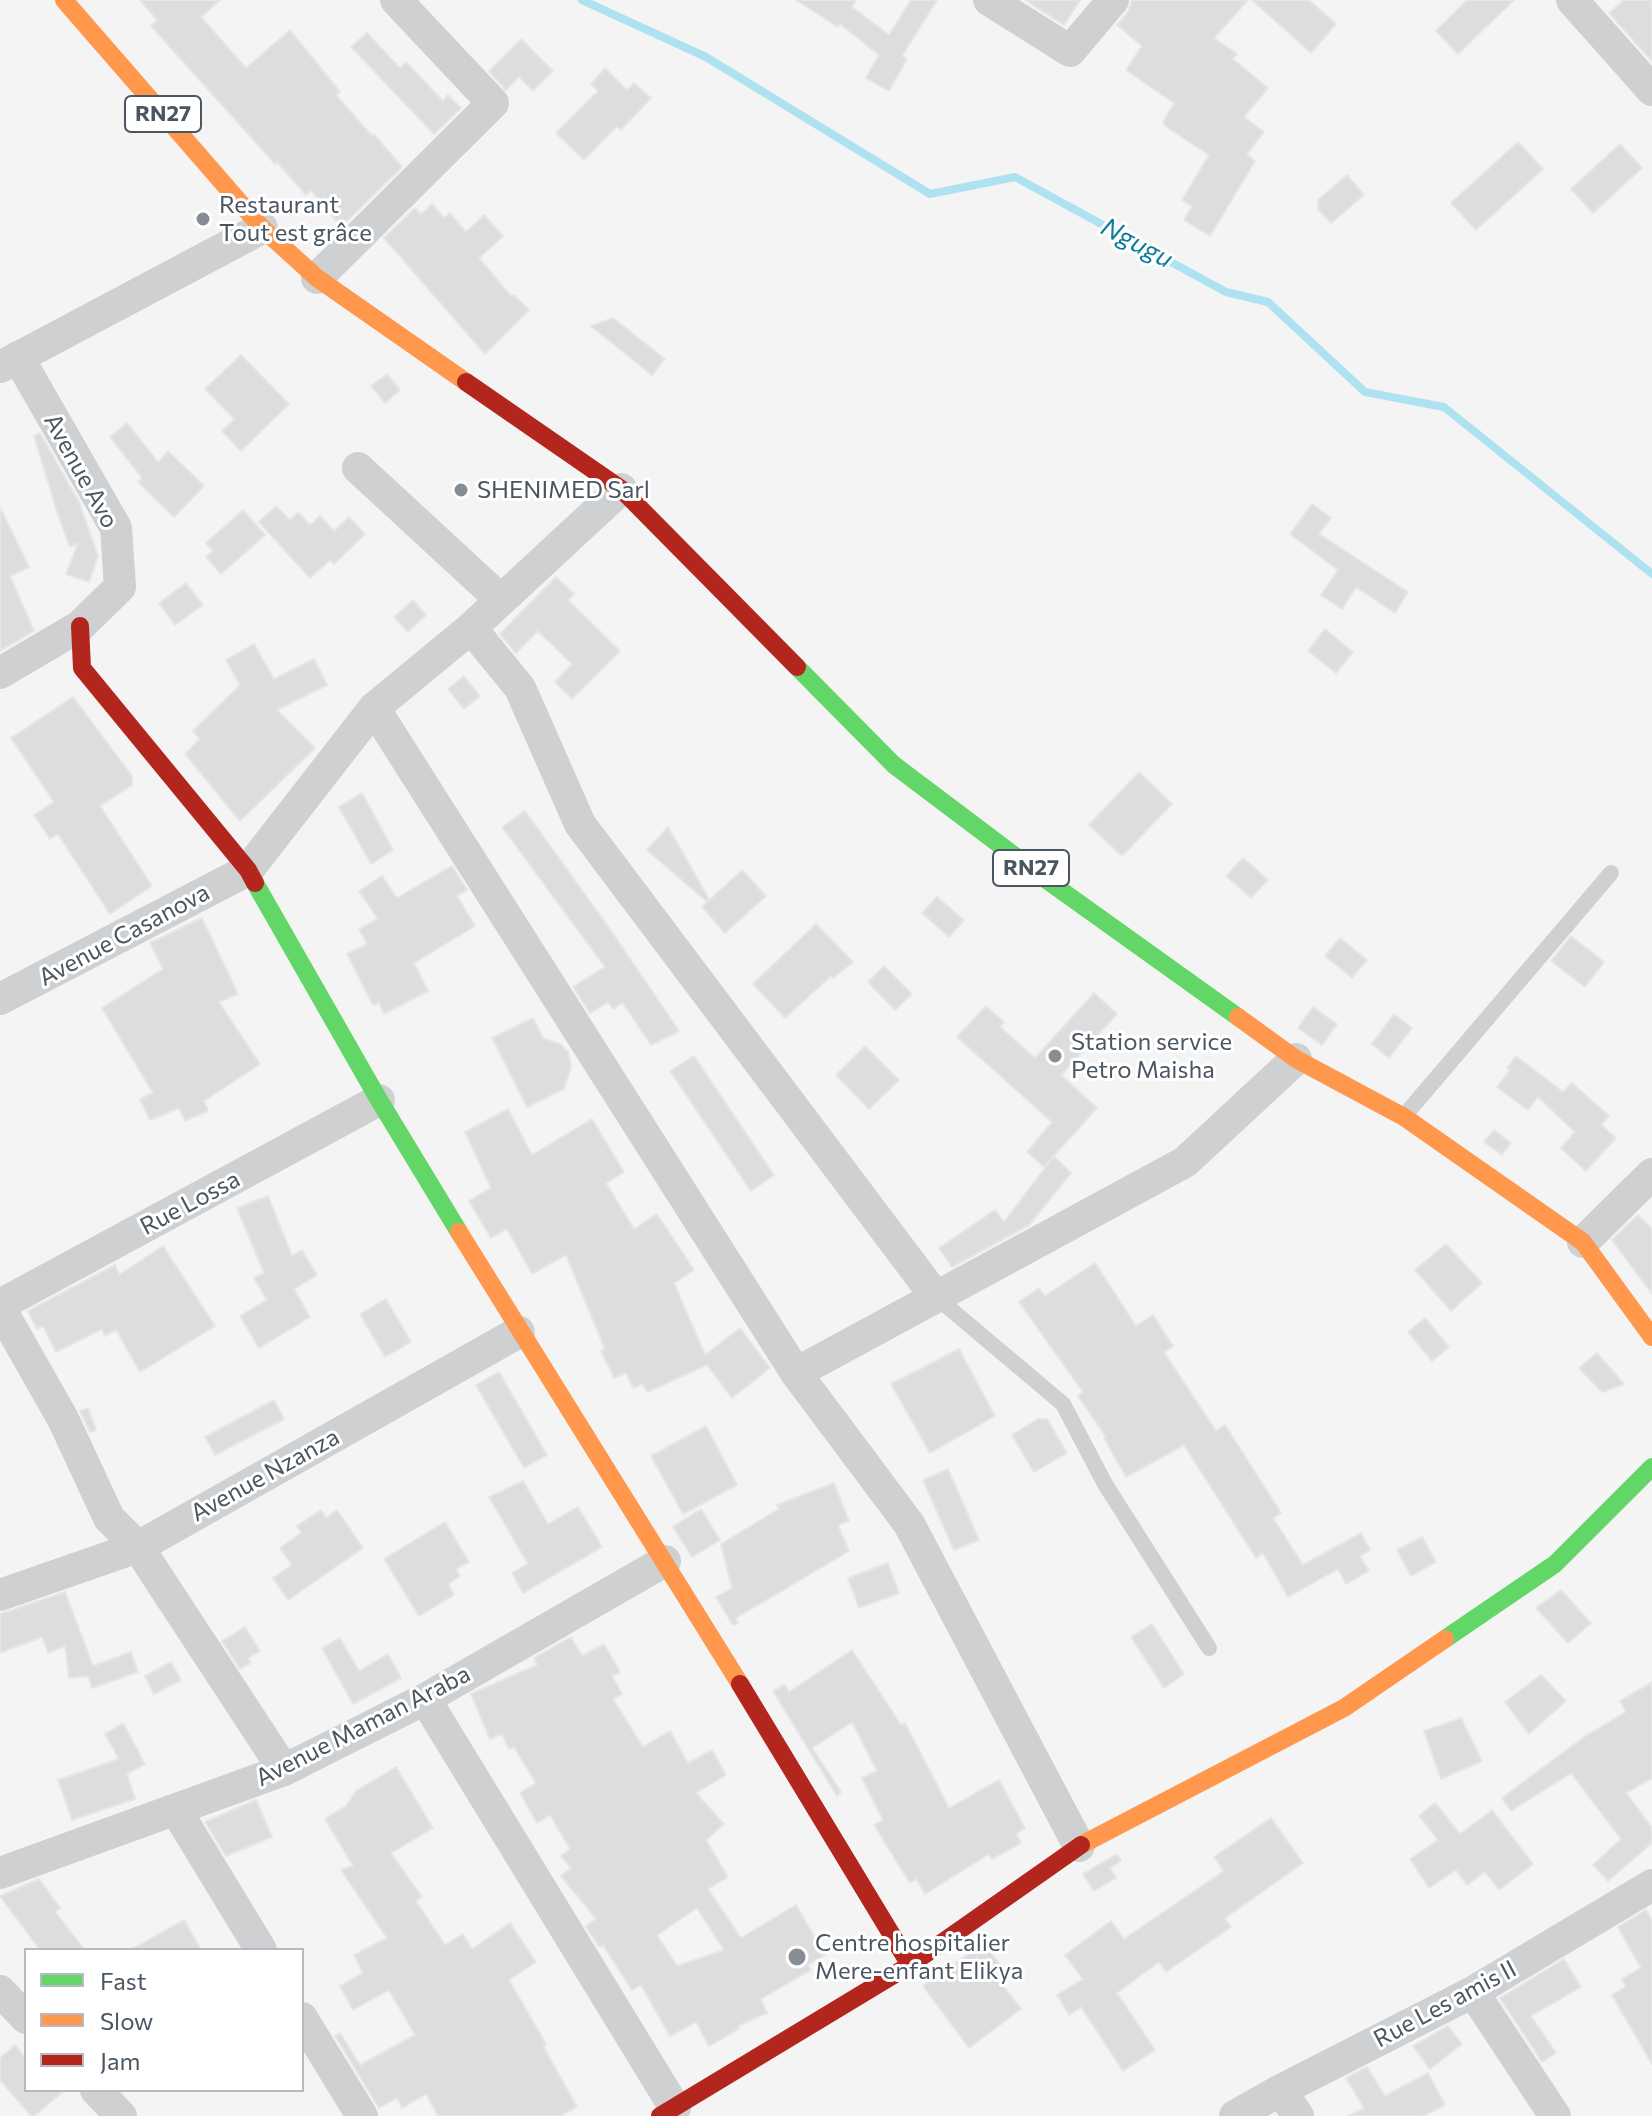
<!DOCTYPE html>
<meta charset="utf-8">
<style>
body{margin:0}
#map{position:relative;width:1652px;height:2116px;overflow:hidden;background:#f4f4f4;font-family:Commissioner,sans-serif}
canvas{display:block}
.legend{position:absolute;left:24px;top:1948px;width:280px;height:144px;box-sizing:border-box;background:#fff;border:2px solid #b7bbc0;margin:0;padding:10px 14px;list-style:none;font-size:24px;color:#4a5661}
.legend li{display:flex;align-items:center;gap:16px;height:40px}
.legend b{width:40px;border:2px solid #b7bbc0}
</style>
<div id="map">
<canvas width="1652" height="2116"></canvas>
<ul class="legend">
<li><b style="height:10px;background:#63d668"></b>Fast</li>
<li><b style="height:10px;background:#ff974d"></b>Slow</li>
<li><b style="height:10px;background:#b3261e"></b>Jam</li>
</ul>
</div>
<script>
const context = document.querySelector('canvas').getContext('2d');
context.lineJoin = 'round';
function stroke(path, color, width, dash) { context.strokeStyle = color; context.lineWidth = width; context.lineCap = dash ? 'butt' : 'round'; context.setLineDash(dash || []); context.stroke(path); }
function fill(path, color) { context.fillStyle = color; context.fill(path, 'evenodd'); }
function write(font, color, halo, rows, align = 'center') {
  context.font = font + ' Commissioner,sans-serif'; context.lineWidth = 6; context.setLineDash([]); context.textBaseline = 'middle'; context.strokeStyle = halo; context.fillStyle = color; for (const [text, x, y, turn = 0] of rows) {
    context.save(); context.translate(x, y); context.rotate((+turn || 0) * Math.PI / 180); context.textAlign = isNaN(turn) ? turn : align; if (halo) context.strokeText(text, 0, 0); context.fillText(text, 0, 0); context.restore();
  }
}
stroke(new Path2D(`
 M582,0L706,57L930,194L1015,177L1226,292L1268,302L1365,392L1444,407L1652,574`), '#aee2f0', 8);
const building = new Path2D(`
 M140,0H220L201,17L246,68L290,30L340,92L336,95L372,136L374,134L402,167L341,227L311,190L306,195L277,162L275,164L151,26L157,20Z
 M796,0H856L852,7L889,35L911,0H937L902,56L907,59L889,91L866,78L879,55L840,24L838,27Z
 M1025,0H1080L1064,25Z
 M1132,0H1248L1214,38L1237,54L1233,59L1268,88L1244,117L1264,132L1247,154L1255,161L1210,236L1184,220L1192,206L1182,200L1209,155L1165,126L1163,122L1174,103L1126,70L1142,46L1117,25L1128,12Z
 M1252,0H1309L1336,24L1311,53Z
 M1467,0H1514L1458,54L1436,31Z
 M1624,0H1652V61L1609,13Z
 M367,33L400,68L406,62L443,101L448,95L461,108L434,134L351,47Z
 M521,39L553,71L533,91L519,77L506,90L489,71Z
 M605,68L627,90L634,83L651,98L621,130L617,126L584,160L556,133L598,91L591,84Z
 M1518,142L1543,169L1476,230L1451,203Z
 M1620,144L1642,168L1593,213L1571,189Z
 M1347,175L1364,195L1331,223L1318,209V200Z
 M432,204L444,218L450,213L466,232L484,215L503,236L479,258L512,297L514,295L529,310L485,354L384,238L415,208L421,214Z
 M613,318L665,359L652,375L591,326Z
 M241,355L289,404L241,451L222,431L234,419L205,389Z
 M387,374L400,390L385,403L371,386Z
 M127,423L158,462L168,451L204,486L174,517L138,482L142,478L110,437Z
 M40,433L79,502L98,556L89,582L66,574L78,543L70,547L58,515L34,436Z
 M1312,504L1331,518L1319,534L1408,592L1395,613L1356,587L1342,609L1321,595L1338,570L1290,534Z
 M276,506L290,520L298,512L310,525L320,516L334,531L349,517L365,534L334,564L330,560L310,578L259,522Z
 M0,507L29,567L10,576L34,631L0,651Z
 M243,510L265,535L221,574L206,557L213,551L206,543Z
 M556,577L574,594L568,600L620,651L572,699L555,682L572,664L538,631L516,653L500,634Z
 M186,583L203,605L175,625L159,603Z
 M413,600L426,615L408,632L394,617Z
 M1325,629L1353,652L1336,673L1308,651Z
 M254,644L274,679L314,659L327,685L277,710L315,748L240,821L185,754L200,739L193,731L240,685L226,660Z
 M464,676L480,696L464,709L448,689Z
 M73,697L132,776V785L100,806L152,886L110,914L58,834L50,839L34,815L54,802L11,738Z
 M1139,772L1172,804L1122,856L1089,825Z
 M362,793L393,850L371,864L339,807Z
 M525,811L612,932L679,1031L651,1045L623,1003L613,1009L608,1002L590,1013L573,987L605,967L502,827Z
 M668,827L709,899L706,901L647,850Z
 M1243,858L1268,880L1251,898L1226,876Z
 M452,866L467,890L457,896L475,926L414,963L428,991L384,1014L379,1002L373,1005L347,954L367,944L359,929L378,919L359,891L382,876L397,898Z
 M742,870L766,896L725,933L702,907Z
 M937,897L964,920L949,937L922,913Z
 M202,918L238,994L219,1002L260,1064L204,1101L208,1111L185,1121L179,1108L150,1120L140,1099L153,1093L102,1008L163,969L150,943Z
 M816,924L853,962L833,978L831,976L785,1018L753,984Z
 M1571,936L1604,962L1585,987L1551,961Z
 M1340,938L1367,960L1352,978L1325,956Z
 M884,966L912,994L895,1010L868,982Z
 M1094,993L1117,1014L1061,1075L1097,1108L1044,1167L1027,1152L1052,1122L957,1037L986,1006L1004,1022L1000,1027L1035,1058Z
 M1313,1007L1337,1024L1322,1045L1298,1028Z
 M1394,1014L1412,1028L1389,1058L1372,1044Z
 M533,1018L543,1038L560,1044L568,1052L571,1067L564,1089L527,1107L492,1038Z
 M865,1046L899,1080L869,1109L836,1075Z
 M694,1056L774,1175L751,1191L670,1071Z
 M1516,1056L1563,1092L1572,1083L1609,1116L1601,1125L1616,1138L1586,1171L1561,1148L1575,1132L1538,1097L1528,1110L1497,1087L1510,1070L1507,1068Z
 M508,1109L532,1155L592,1119L624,1172L606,1183L634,1229L657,1214L694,1270L674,1283L705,1355L740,1328L770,1368L732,1398L707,1365L647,1392L643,1384L633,1388L626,1373L614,1378L601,1351L605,1349L566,1255L532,1274L507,1229L491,1238L469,1201L491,1188L465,1132Z
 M1494,1130L1511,1143L1502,1155L1484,1142Z
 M1054,1156L1071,1173L1029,1225L952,1267L939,1248L995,1210L1004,1222Z
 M268,1196L292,1256L302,1250L317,1275L294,1289L310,1317L259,1348L240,1316L267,1300L254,1278L264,1273L237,1208Z
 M1638,1215L1652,1229V1294L1612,1240Z
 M1446,1244L1482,1283L1451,1311L1415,1270Z
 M163,1246L215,1326L140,1372L116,1330L105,1336L102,1329L56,1352L43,1326L37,1329L28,1311L115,1265L119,1275Z
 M1095,1263L1136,1326L1153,1315L1173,1346L1164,1352L1216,1431L1225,1425L1281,1513L1273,1518L1303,1565L1361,1533L1370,1550L1360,1556L1369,1571L1346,1584L1338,1569L1288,1597L1263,1553L1256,1558L1184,1445L1126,1477L1104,1438L1106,1437L1078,1396L1083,1392L1019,1302L1039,1288L1045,1296Z
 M386,1299L411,1342L385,1357L360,1314Z
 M1425,1318L1449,1347L1432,1361L1408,1332Z
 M959,1349L995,1416L930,1453L891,1384Z
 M1597,1353L1624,1384L1602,1392L1579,1368Z
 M499,1372L547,1455L524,1468L476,1385Z
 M274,1400L284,1419L215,1455L205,1437Z
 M88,1408L96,1430L90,1432L80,1411Z
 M1038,1419H1047L1067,1453L1034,1472L1012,1435Z
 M706,1426L737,1485L683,1514L651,1456Z
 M948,1469L979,1540L954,1550L923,1480Z
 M523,1481L548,1524L578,1507L602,1547L523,1593L512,1573L528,1564L489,1497Z
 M834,1483L849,1521L838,1525L849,1551L736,1618L738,1623L733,1625L716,1597L732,1588L721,1544L779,1509L777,1505Z
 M701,1509L720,1540L692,1557L673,1527Z
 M321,1510L326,1518L337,1510L363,1548L288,1600L273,1578L292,1565L280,1548L301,1533L297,1526Z
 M445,1522L469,1562L456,1569L460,1576L448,1584L454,1595L419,1616L384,1559Z
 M1422,1537L1436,1562L1411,1576L1397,1550Z
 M888,1563L899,1593L859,1608L848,1578Z
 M1561,1590L1591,1623L1568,1643L1536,1608Z
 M65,1592L93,1666L131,1652L138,1672L92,1688L88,1676L69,1678L65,1646L48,1653L42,1637L0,1653V1614Z
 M1152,1624L1184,1674L1164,1688L1131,1637Z
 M245,1627L260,1651L248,1658L251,1663L240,1669L222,1641Z
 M571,1637L582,1656L604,1644L620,1672L612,1676L622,1694L613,1699L643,1747L670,1731L688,1763L712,1750L726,1775L696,1793L724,1824L706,1840L728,1877L708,1889L741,1938L796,1905L825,1955L808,1965L811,1970L761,1999L767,2013L738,2026L739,2029L709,2046L696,2022L670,2036L641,1985L632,1990L603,1945L599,1947L586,1926L596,1919L561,1876L571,1868L561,1856L570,1849L550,1815L537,1823L520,1793L536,1783L514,1747L509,1749L502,1734L490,1739L471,1694L537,1665L534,1658ZM697,1908L724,1950L677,1966L657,1935Z
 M340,1638L359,1671L388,1654L401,1678L353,1704L322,1648Z
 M852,1650L901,1725L905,1723L949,1808L999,1780L1025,1828L1016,1834L1021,1843L992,1859L989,1854L925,1894L916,1879L910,1883L874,1825L883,1820L862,1778L877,1771L852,1722L812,1748L841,1792L837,1796L773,1691L785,1685L789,1692Z
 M171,1662L181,1680L154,1694L145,1676Z
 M1541,1675L1566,1701L1529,1734L1505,1702Z
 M1652,1682V1778L1626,1793L1652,1828V1843L1608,1881L1593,1865L1621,1839L1571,1773L1511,1811L1502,1798L1584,1737L1626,1712L1620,1701Z
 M1461,1718L1482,1761L1441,1779L1424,1731Z
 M123,1723L145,1764L127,1774L135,1799L72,1820L58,1780L119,1759L105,1734Z
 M396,1767L433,1828L391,1853L422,1897L416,1901L445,1945L463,1934L472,1949L510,1923L536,1962L509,1980L546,2044L543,2046L577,2107L560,2116H438L426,2094L402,2108L397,2098L379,2108L335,2036L340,2033L360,2065L415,2035L389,1990L353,2010L340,1986L363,1973L354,1955L387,1938L341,1870L353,1866L325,1819L346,1806L356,1791Z
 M256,1800L272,1837L226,1856L205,1822Z
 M1435,1803L1460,1834L1492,1810L1533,1864L1499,1890L1485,1872L1467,1885L1456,1870L1429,1888L1410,1859L1438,1840L1419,1816Z
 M1271,1818L1303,1863L1225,1918L1231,1927L1166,1972L1159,1962L1117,1993L1155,2050L1123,2071L1081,2007L1069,2015L1057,1995L1083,1979L1065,1955L1111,1921L1124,1939L1224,1871L1214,1857Z
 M1117,1854L1121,1861L1110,1868L1116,1878L1094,1891L1083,1874Z
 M39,1879L60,1908L55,1912L85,1950H40L0,1896Z
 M1646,1910L1652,1920V2064L1612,1995L1626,1987L1622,1979L1641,1968L1618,1927Z
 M184,1920L201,1950H130Z
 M984,1943L1006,1973L998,1979L1021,2009L969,2048L923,1986Z
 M1564,1959L1581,1987L1531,2016L1556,2053L1542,2062L1500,1998Z
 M1448,2026L1462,2044L1430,2069L1413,2046Z
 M15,2045L26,2058V2090H65L34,2116H31L0,2080V2058Z
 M1367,2067L1385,2096L1428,2073L1445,2105L1423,2116H1349L1364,2108L1346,2078Z`);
fill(building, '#ddddde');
stroke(building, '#e5e6e7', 2);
stroke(new Path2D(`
 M1405,1115L1611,873
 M936,1297L1063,1404L1105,1484L1209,1648`), '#ced0d2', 16);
stroke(new Path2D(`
 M989,0L1070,51L1113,0
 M1572,0L1652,90
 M317,278L493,103L396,0
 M0,367L262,228
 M358,468L501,600
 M471,628L520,688L580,824L936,1297
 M0,673L80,626L120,587L116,528L18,357
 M374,708L796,1373L909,1524L1079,1846
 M0,999L248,870L374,708L471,628L621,489
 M1583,1242L1652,1174
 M0,1305L379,1100
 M0,1308L63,1419L109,1518L138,1547L284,1770
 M796,1373L1185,1162L1296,1059
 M0,1595L138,1547L519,1332
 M425,1699L675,2108
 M176,1810L261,1950
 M0,1873L284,1770L425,1699L665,1561
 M0,1991L26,2018
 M1473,1992L1555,2116
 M302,2018L362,2116
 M96,2090L121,2116
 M1281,2090L1298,2116
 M1235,2116L1281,2090L1473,1992L1652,1885`), '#ced0d2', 32);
stroke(new Path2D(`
 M797,667L894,765L1048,881L1238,1017
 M255,883L379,1100L459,1232
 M1445,1639L1555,1564L1652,1467`), '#63d668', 18);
stroke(new Path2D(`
 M64,0L262,228L317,278L466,382
 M1238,1017L1296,1059L1404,1117L1583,1242L1652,1337
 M459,1232L740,1684
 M1081,1845L1344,1708L1445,1639`), '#ff974d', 18);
stroke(new Path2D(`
 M466,382L621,489L797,667
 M80,626L82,668L248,870L255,883
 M740,1684L910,1965
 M660,2116L910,1965L1081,1845`), '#b3261e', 18);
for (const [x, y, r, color] of [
 [203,219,8,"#868d94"],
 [461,490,8,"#868d94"],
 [1055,1056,8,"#868d94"],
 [797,1957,10,"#868d94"]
]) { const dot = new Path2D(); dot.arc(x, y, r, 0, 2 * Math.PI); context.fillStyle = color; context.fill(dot); stroke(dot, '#fff', 3); }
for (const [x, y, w] of [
 [163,114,76],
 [1031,868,76]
]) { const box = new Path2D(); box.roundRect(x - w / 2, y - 18, w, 36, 6); context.fillStyle = '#fff'; context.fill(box); stroke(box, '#4a5661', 2); }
write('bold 22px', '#4a5661', null, [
 ["RN27",163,114],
 ["RN27",1031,868]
]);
write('24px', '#4a5661', '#fff', [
 ["Restaurant",219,205],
 ["Tout est grâce",219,233],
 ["SHENIMED Sarl",477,490],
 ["Station service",1071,1042],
 ["Petro Maisha",1071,1070],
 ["Centre hospitalier",815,1943],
 ["Mere-enfant Elikya",815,1971]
], 'left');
write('24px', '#4a5661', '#fff', [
 ["Avenue Avo",81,471,61],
 ["Avenue Casanova",124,935,-28],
 ["Rue Lossa",190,1203,-28],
 ["Avenue Nzanza",265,1475,-29],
 ["Avenue Maman Araba",363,1726,-27],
 ["Rue Les amis II",1445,2004,-28]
]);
write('italic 26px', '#0c7c9b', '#fff', [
 ["Ngugu",1137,243,28]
]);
</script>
